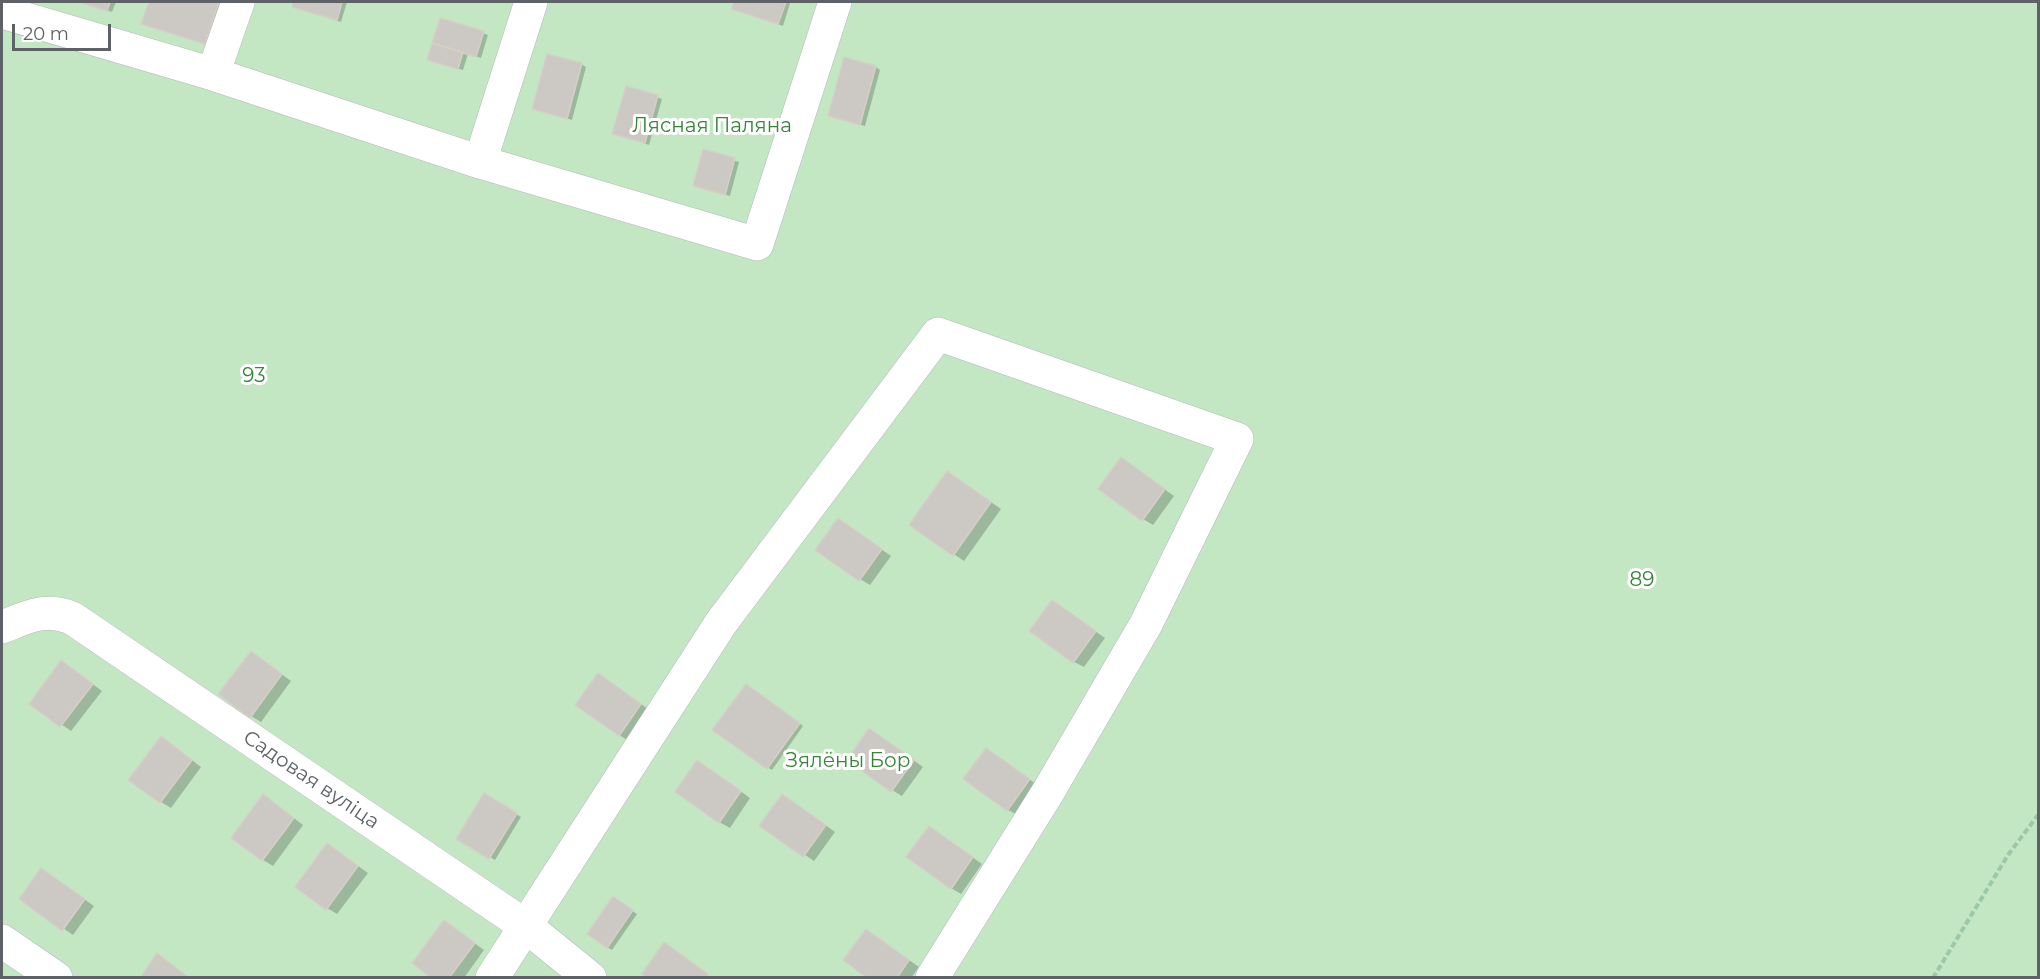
<!DOCTYPE html>
<meta charset="utf-8">
<style>
body{margin:0}
#map{position:relative;width:2040px;height:979px;overflow:hidden;background:#f0eee6;font-family:Montserrat,sans-serif}
canvas{display:block}
.frame{position:absolute;inset:0;border:3px solid #5e6166;pointer-events:none}
.scale{position:absolute;left:12px;top:24px;width:99px;height:27px;box-sizing:border-box;border:3px solid #5e6166;border-top:0;padding-left:8px;font-size:18px;line-height:21px;white-space:nowrap;color:#5e6166;-webkit-text-stroke:4px #fff;paint-order:stroke}
</style>
<div id="map">
<canvas width="2040" height="979"></canvas>
<div class="frame"></div>
<div class="scale">20 m</div>
</div>
<script>
const context = document.querySelector('canvas').getContext('2d');
context.lineJoin = 'round';
function fill(path, color) { context.fillStyle = color; context.fill(path, 'evenodd'); }
function stroke(path, color, width, dash) { context.strokeStyle = color; context.lineWidth = width; context.lineCap = dash ? 'butt' : 'round'; context.setLineDash(dash || []); context.stroke(path); }
function write(font, color, halo, rows, align = 'center') {
  context.font = font + ' Montserrat,sans-serif'; context.lineWidth = 6; context.setLineDash([]); context.textBaseline = 'middle'; context.strokeStyle = halo; context.fillStyle = color; for (const [text, x, y, turn = 0] of rows) {
    context.save(); context.translate(x, y); context.rotate((+turn || 0) * Math.PI / 180); context.textAlign = isNaN(turn) ? turn : align; if (halo) context.strokeText(text, 0, 0); context.fillText(text, 0, 0); context.restore();
  }
}
fill(new Path2D(`
 M2,2H2038V977L2,978Z`), '#c3e7c3');
fill(new Path2D(`
 M80,2H116L112,12Z
 M150,2H224L210,46L143,23Z
 M295,2H347L341,22L298,9L294,6Z
 M735,2H787L790,3L783,26L738,11L733,8Z
 M483,33L488,35L481,58L468,54L463,70L433,62Z
 M581,64L586,67L572,120L534,108Z
 M876,67L880,70L865,126L834,118Z
 M627,88L662,99L649,145L614,133Z
 M704,151L739,162L730,196L695,186Z
 M1131,465L1174,496L1153,525L1143,519Z
 M958,479L1001,509L964,561L911,525Z
 M848,526L891,556L870,585L860,579Z
 M1062,608L1105,638L1084,667L1074,662Z
 M261,659L291,681L261,722L251,716Z
 M71,668L102,691L71,731L31,703Z
 M608,681L651,711L629,741L619,735Z
 M751,689L803,726L772,770L767,767Z
 M880,736L923,767L902,796L892,790Z
 M171,744L201,767L171,808L161,802Z
 M996,756L1039,786L1018,815L1008,810Z
 M708,768L750,798L730,828L719,822Z
 M484,795L521,817L495,860L458,838Z
 M792,801L835,832L814,861L761,825Z
 M273,802L303,825L273,866L263,860Z
 M940,834L982,864L961,894L951,888Z
 M337,851L368,873L337,914L327,908Z
 M42,870L94,906L73,935L21,899Z
 M618,901L637,914L612,950L607,947Z
 M454,928L484,950L464,978H434Z
 M876,937L919,967L911,978H870Z`), '#0003');
const building = new Path2D(`
 M79,2H110L107,11Z
 M149,2H219L205,44L141,24Z
 M293,2H342L337,20L292,7Z
 M734,2H786L778,24L731,9Z
 M440,18L484,31L476,57L432,43Z
 M432,43L463,52L458,69L427,60Z
 M547,54L582,63L567,119L532,109Z
 M844,57L876,66L860,125L828,116Z
 M626,86L658,95L645,143L612,134Z
 M703,149L735,158L725,195L693,186Z
 M1121,457L1165,489L1142,521L1098,489Z
 M947,471L991,502L953,556L909,525Z
 M838,518L882,549L859,581L815,550Z
 M1052,600L1096,631L1073,663L1029,631Z
 M251,651L282,674L250,718L218,694Z
 M61,660L93,684L60,727L29,704Z
 M598,673L641,704L619,736L575,705Z
 M746,684L800,723L767,769L712,730Z
 M869,728L914,760L891,792L847,760Z
 M161,736L192,760L160,803L128,780Z
 M986,748L1030,779L1007,811L963,779Z
 M697,760L741,791L719,823L675,792Z
 M484,793L517,813L489,859L456,839Z
 M263,794L294,818L262,861L231,838Z
 M782,794L826,825L803,857L759,826Z
 M929,826L973,857L951,889L906,857Z
 M327,843L358,866L326,910L295,887Z
 M41,868L85,899L62,931L19,899Z
 M613,896L633,910L607,948L587,934Z
 M444,920L475,943L449,978H431L412,963Z
 M866,929L909,960L897,978H867L843,960Z
 M664,942L708,974L706,978H646L642,974Z
 M157,953L188,977V978H140Z`);
fill(building, '#ccc8c3');
stroke(building, '#d5d0c4', 1.5);
const minor = new Path2D(`
 M2,12L213,74L480,162L757,244L835,2
 M213,74L238,2
 M480,162L531,2
 M2,627C27,617 45,607 72,618L527,927L590,978
 M2,941L56,978
 M492,978L721,623L938,334L1237,439L1146,624L1048,792L932,978`);
stroke(minor, '#b6b8bd', 34);
stroke(new Path2D(`
 M1933,978L2008,855L2038,815`), '#9cc8a9', 4, [6, 3]);
stroke(minor, '#fff', 33);
write('20px', '#35863a', '#fff', [
 ["Лясная Паляна",712,126],
 ["93",254,376],
 ["89",1642,580],
 ["Зялёны Бор",848,761]
]);
write('20px', '#5e6166', '#fff', [
 ["Садовая вуліца",311,780,34]
]);
</script>
